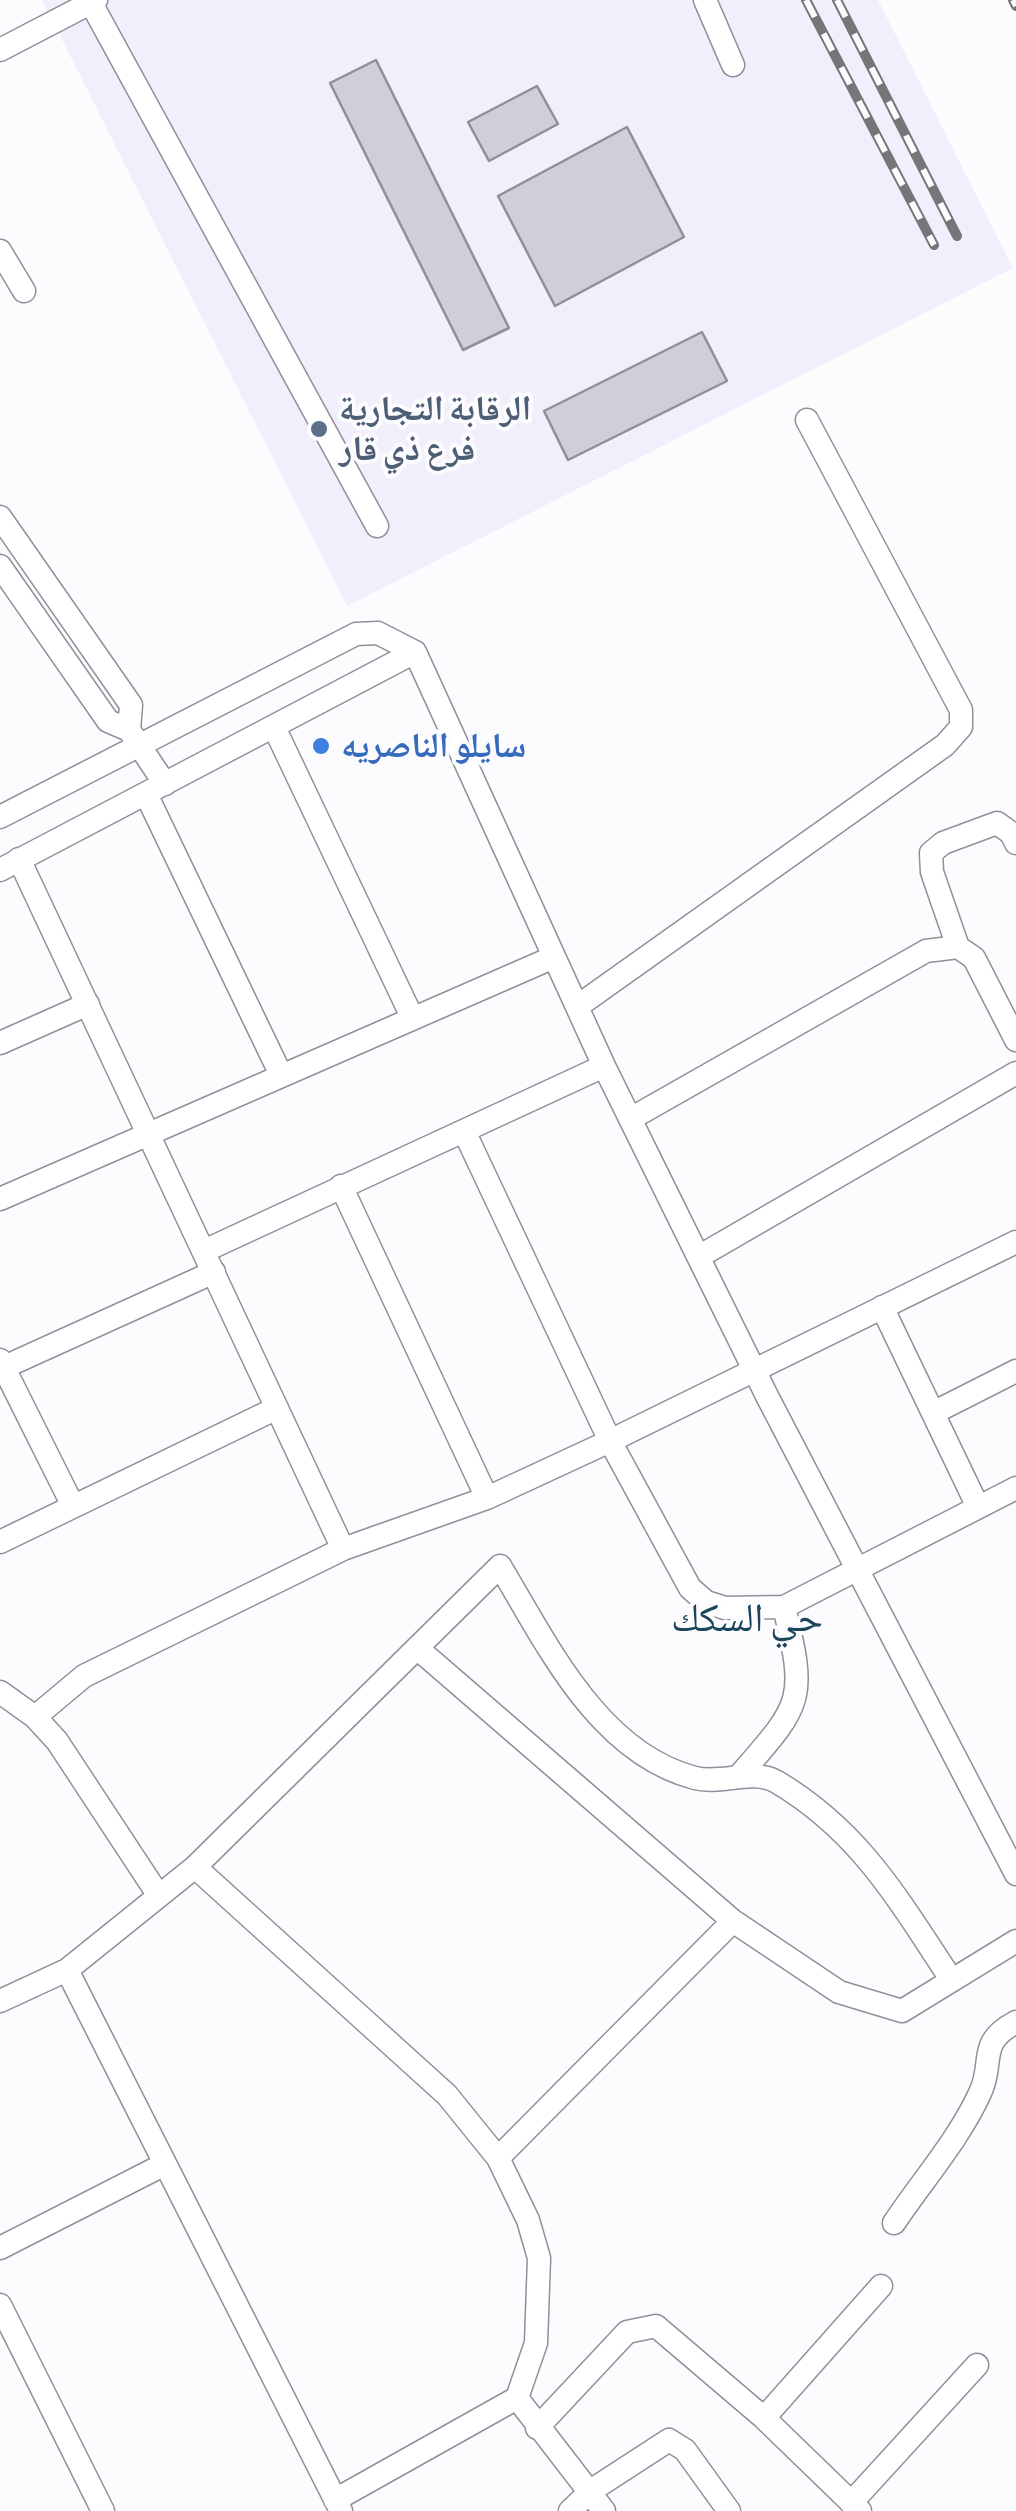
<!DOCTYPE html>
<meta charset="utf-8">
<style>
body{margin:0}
canvas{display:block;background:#fcfbfe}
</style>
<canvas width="1016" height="2511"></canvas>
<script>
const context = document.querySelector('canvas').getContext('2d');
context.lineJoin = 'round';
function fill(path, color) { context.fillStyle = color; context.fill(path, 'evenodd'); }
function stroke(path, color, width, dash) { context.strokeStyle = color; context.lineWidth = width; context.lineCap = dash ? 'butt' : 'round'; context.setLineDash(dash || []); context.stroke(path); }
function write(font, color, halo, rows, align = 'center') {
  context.font = font + ' "Alegreya Sans","Noto Naskh Arabic",sans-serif'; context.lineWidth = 8; context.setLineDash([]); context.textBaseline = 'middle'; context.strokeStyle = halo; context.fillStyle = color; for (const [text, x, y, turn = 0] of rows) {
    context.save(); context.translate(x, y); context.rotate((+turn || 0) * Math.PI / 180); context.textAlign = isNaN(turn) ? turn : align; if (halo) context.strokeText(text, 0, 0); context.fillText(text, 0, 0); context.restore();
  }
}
fill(new Path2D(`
 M42,0H878L1013,268L347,606Z`), '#f2effc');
const building = new Path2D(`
 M376,60L509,328L463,350L330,83Z
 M537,86L558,124L489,161L468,122Z
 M627,127L684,237L555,306L498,196Z
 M702,332L727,381L568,460L544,411Z`);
fill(building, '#cfcfdc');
stroke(building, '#8e8f9b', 2.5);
const minor = new Path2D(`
 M705,0L733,65
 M91,3L377,526
 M0,50L96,0
 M0,251L24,291
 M0,517L131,705L129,730
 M0,566L108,721L129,730L165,784
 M274,727L412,1017
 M146,794L281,1075
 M0,817L356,634L378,633L415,652L604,1066L767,1396L1016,1874
 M19,859L343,1549
 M0,870L415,652
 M958,947L932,872L931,853L943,843L997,823L1011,833L1016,843
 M578,1006L945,745L961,727V710L807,420
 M0,1043L88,1004
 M632,1118L926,951L958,947L974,958L1016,1040
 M341,1186L487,1498
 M0,1199L554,957
 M1016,1242L610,1441L690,1588L706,1602L725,1608L784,1607L1016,1488
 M204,1251L604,1066
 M700,1256L1016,1073
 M882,1307L978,1507
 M0,1360L73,1506
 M0,1369L214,1272
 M933,1413L1016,1371
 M0,1542L277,1408
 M417,1648L733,1921L839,1992L902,2011L1016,1941
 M0,1692L35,1717L57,1741L159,1896
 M35,1717L84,1676L343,1549L487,1498L610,1441L464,1131
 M739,1776C802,1704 807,1701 784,1607
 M195,1867L447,2095L498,2158L528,2220L539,2258L536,2343L517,2398L335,2500
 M67,1970L341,2511
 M0,2001L67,1970L195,1867L500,1566C547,1644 598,1753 695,1778C721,1785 753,1768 777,1782C861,1832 899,1901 951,1979
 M498,2158L733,1921
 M894,2223C922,2181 959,2139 980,2093C995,2062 976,2043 1016,2022
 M0,2248L163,2165
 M0,2305L103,2511
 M517,2398L604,2511
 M764,2418L881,2286
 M537,2428L627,2332L656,2326L764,2418L860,2511
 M851,2503L977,2365
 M570,2511L592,2490L669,2440L685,2450L729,2511`);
stroke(minor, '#918f9b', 25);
stroke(minor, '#fff', 22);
const rail = new Path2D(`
 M806,0L934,245
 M837,0L957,236
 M1013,0L1016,6`);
stroke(rail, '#767579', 10);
stroke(rail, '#fcfbfe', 6, [19]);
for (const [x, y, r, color] of [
 [319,429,10,"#5c6f8a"],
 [321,746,10,"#3f7fe0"]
]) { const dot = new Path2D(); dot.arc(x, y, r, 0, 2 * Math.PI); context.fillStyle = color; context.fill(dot); stroke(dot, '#fcfbfe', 4); }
write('bold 35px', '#4e5e75', '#fcfbfe', [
 ["الرقابة التجارية",339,409],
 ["فرع ذي قار",339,449]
], 'left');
write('bold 35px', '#366cbe', '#fcfbfe', [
 ["سايلو الناصريه",341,746]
], 'left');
write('40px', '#1a455b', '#fcfbfe', [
 ["حي السكك",747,1619]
]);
</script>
